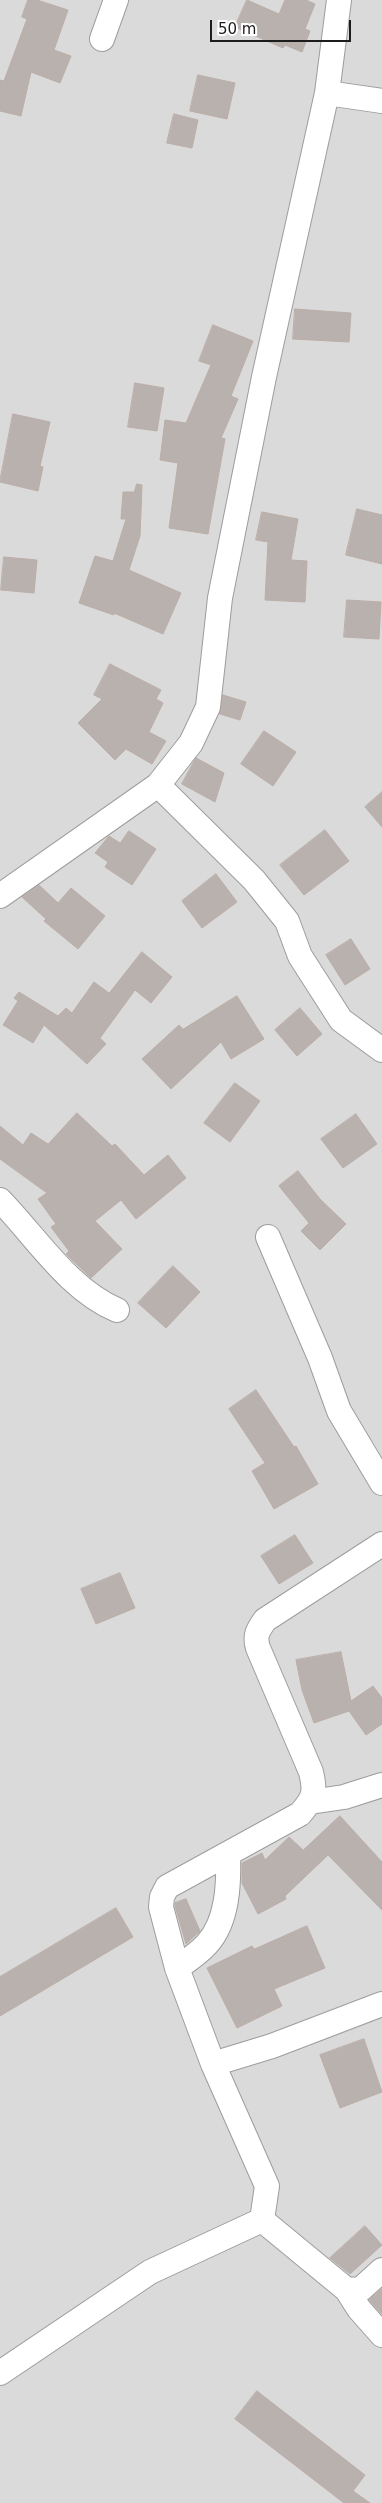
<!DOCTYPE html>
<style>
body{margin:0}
#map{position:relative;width:382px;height:2503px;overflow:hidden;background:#ece8e3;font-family:"DejaVu Sans",sans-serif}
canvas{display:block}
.scale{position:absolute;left:210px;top:20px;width:141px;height:22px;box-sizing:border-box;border:2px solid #1c1c1c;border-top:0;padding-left:6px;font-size:15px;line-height:18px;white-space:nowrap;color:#1c1c1c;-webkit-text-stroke:4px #fff;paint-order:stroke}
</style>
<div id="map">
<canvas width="382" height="2503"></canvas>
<div class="scale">50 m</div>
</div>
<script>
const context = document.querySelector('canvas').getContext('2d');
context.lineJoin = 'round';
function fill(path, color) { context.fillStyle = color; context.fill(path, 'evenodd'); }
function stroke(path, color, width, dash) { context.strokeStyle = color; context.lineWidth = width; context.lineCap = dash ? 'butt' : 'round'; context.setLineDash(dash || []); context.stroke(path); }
fill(new Path2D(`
 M0,0H382V2503H0Z`), '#dadada');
const building = new Path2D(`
 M28,0H37L68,10L54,50L71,56L60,83L31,72L21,116L0,111V80L4,81L27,19L22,17Z
 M247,0L279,14L285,0H306L315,4L305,29L310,31L302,52L285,45L283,48L235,27Z
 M198,75L235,83L227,119L190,111Z
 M174,114L198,120L192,148L167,143Z
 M295,309L351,313L349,342L293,339Z
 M213,325L253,341L231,396L238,399L221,438L225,439L208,534L169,528L178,463L160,460L165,420L186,423L211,365L199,361Z
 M135,383L164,388L157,431L128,427Z
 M13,414L50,422L40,466L43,467L38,491L0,482Z
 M137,484L142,485L140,536L129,570L181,593L163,634L114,613V615L79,603L95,556L113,561L126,519H121L123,492H134Z
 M357,509L382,515V564L346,555Z
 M262,512L298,519L291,560L307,561L305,602L265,600L268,542L256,540Z
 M4,557L37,560L34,593L1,590Z
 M347,600L381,602L379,639L344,637Z
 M110,664L161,690L156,699L163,703L149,732L166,741L152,764L126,749L115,760L78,723L102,699L94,695Z
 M223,695L246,702L240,720L220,714Z
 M264,731L296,752L273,786L241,764Z
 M196,758L224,773L215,802L182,784Z
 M382,792V827L365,807Z
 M325,830L349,861L304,895L280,865Z
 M129,831L156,849L132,885L105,867L108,862L95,853L109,836L120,843Z
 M216,874L237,902L202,928L182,901Z
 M39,885L58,903L71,888L105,916L78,949L44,921L46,919L22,897Z
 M351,939L370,969L345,985L326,955Z
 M142,952L172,977L151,1003L135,990L100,1038L106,1044L87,1064L44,1025L33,1043L3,1025L18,1001L14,998L19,992L58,1016L66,1008L72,1013L94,982L109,993Z
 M237,996L264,1039L231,1059L221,1042L171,1089L142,1059L179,1025L183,1029Z
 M300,1008L322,1034L297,1056L275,1030Z
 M235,1083L260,1101L230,1142L204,1123Z
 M77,1113L112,1146L115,1144L144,1175L168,1155L186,1178L136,1219L121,1200L95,1221L122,1249L91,1278L66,1254L69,1251L51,1227L56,1224L38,1199L47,1193L0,1159V1126L23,1145L31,1133L48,1144Z
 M356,1114L377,1144L343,1168L321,1139Z
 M298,1171L320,1199L346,1224L320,1250L301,1231L309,1223L279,1186Z
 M173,1266L200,1292L166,1328L138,1303Z
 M256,1390L294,1447L296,1446L318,1484L274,1509L252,1471L265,1463L229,1409Z
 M295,1535L313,1563L279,1584L261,1556Z
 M120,1573L135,1608L96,1624L81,1589Z
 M341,1652L351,1701L373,1686L382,1698V1724L366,1735L349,1711L314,1723L302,1690L296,1660Z
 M340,1816L382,1862V1910L328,1855L285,1896L286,1899L258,1914L242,1883V1863L262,1853L265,1860L289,1837L303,1850Z
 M186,1899L200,1931L186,1944L175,1906V1903Z
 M116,1908L133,1937L0,2016V1977Z
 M307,1926L325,1968L274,1989L282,2006L237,2028L207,1968L252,1946L254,1949Z
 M364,2039L382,2092L340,2108L320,2055Z
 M365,2226L382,2245L350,2274L330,2258Z
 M382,2289V2314L369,2300Z
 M257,2391L365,2475L353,2491L370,2503H344L235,2419Z`);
fill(building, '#b9b1ad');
stroke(building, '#bcaea8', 1);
const minor = new Path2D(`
 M102,39L116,0
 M327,93L382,101
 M158,785L254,880L287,921L300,956L341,1020L382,1050
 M0,896L158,785L191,743L208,707L220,598L264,377L327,93L339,0
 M0,1200C36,1237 69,1290 117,1310
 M268,1237L320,1358L339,1411L382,1483
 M310,1802L344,1797L382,1785
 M177,1968C187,1961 199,1953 207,1944C228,1921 229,1883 228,1854
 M213,2064L272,2046L382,2004
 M262,2220L267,2186L213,2064L177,1968L161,1907L162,1897L167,1887L300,1814C314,1798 316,1793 311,1772L258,1648C254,1636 258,1630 265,1620L382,1544
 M262,2220L347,2290L359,2309L382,2335
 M347,2290L361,2289L382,2270
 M0,2373L150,2272L262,2220`);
stroke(minor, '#9d9d9d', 26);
stroke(minor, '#fff', 24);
</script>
